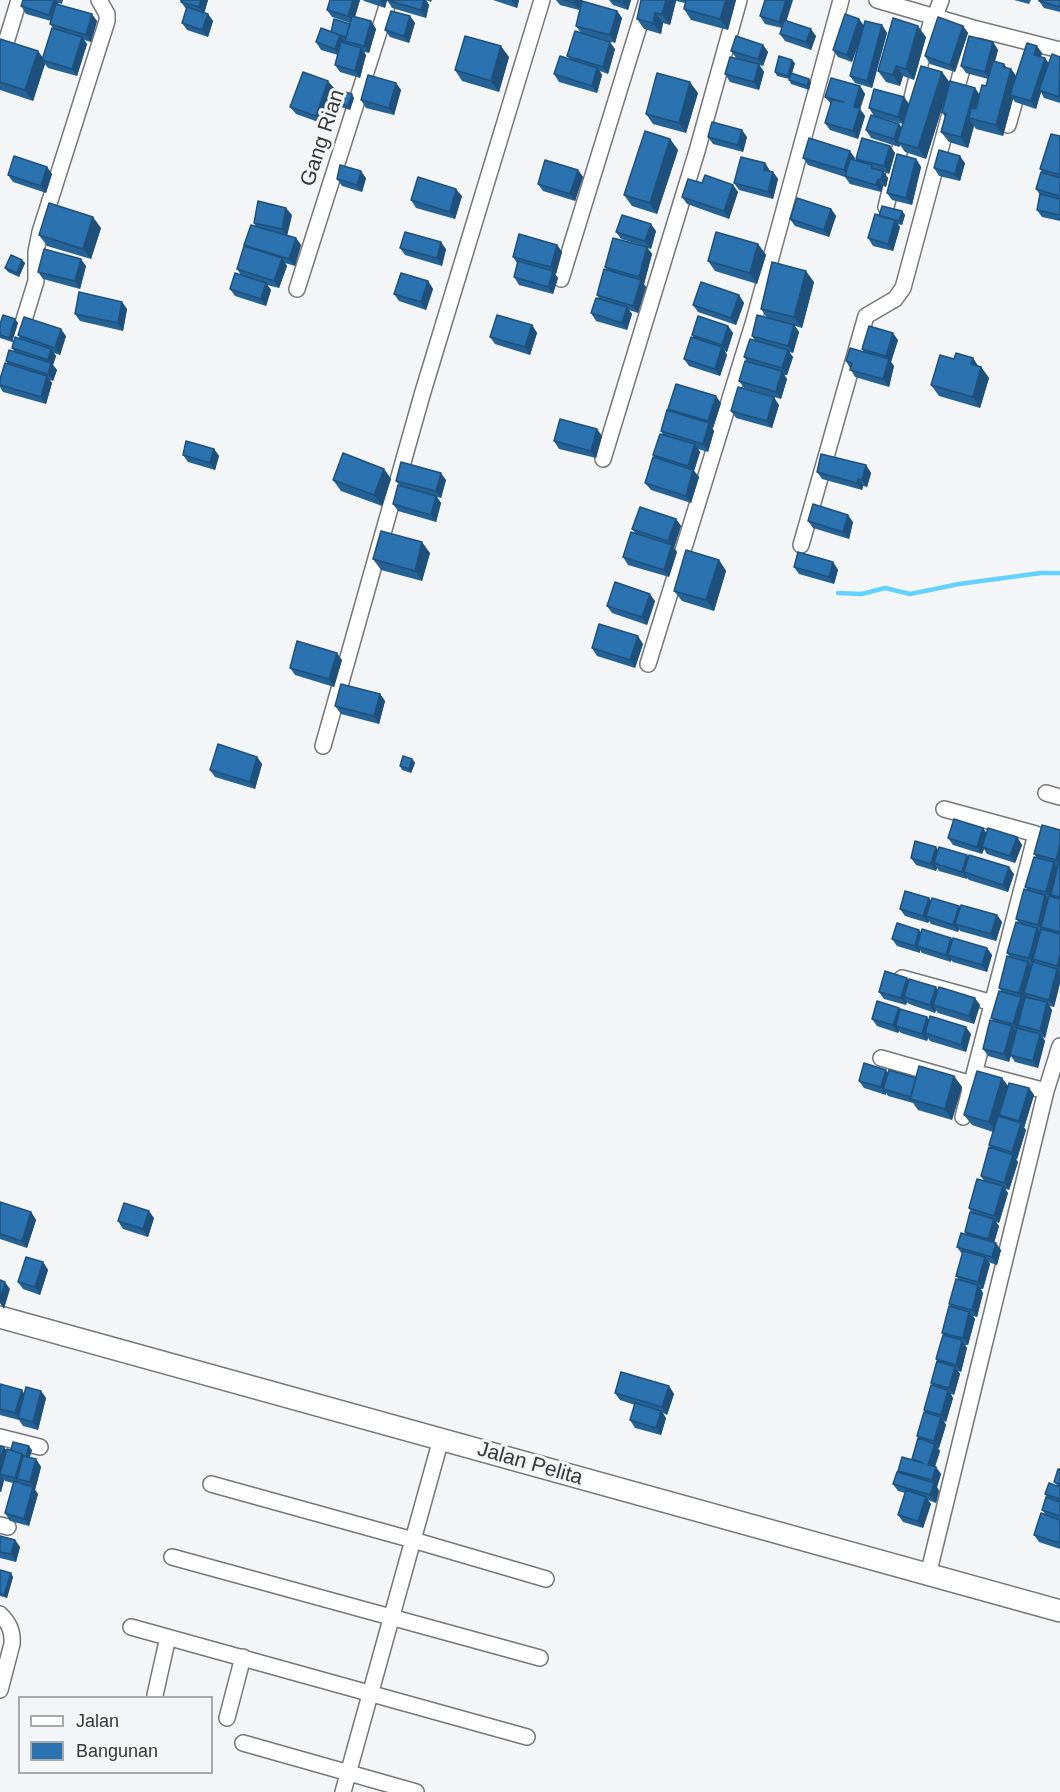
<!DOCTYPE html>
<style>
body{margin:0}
#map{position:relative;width:1060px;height:1792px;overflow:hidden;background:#f3f5f6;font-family:Arial,sans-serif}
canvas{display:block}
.legend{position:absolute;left:18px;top:1696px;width:195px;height:78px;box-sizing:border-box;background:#f3f5f6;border:2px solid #a8a9aa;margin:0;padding:8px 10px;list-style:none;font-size:18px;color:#373838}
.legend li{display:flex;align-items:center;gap:12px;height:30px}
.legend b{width:30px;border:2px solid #a8a9aa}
</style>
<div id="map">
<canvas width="1060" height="1792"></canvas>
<ul class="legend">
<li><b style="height:8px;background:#fff"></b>Jalan</li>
<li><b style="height:16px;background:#2b73b0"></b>Bangunan</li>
</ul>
</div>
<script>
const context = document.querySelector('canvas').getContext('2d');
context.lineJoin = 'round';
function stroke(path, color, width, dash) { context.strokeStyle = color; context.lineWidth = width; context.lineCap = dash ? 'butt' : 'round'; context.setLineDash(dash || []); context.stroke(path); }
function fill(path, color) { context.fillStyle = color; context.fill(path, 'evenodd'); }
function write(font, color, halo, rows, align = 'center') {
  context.font = font + ' Arial,sans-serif'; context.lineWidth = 6; context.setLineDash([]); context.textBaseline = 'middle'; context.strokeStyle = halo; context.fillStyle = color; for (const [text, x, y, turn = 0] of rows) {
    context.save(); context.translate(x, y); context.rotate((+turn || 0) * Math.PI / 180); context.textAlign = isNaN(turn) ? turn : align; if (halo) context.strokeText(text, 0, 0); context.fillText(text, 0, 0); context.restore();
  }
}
stroke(new Path2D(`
 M838,593L862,594L885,588L910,594L959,584L1041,573H1060`), '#63d2ff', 4.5);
const street = new Path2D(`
 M877,0L973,28L1060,50
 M935,17L941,0
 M0,62L19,0
 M1008,125L1020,83
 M886,207C902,143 915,79 933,16
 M561,279L647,0
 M297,289L389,0
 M19,336L36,281V252L40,232L107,21V14L99,0
 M603,459L697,151L739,0
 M801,545L866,316L895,299L903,288L973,28
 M648,664L753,324L841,0
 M323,746L422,395L542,0
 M1046,793L1060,797
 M944,809L1036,834L963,1117
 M902,978L993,1003
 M881,1058L972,1084
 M985,1075L1046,1091
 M0,1437L40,1447
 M211,1484L413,1540L546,1579
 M0,1525L8,1527
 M172,1557L540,1658
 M928,1575L1046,1091L1060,1046
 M0,1614C9,1623 13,1631 12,1644L0,1690
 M131,1627L527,1737
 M155,1695L168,1637
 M227,1718L243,1657
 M243,1743L416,1792
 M343,1792L441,1439`);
const secondary = new Path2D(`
 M0,1317L1060,1611`);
stroke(street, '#767778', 18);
stroke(secondary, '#767778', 24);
stroke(street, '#fff', 15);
stroke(secondary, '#fff', 21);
fill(new Path2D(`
 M23,0H63L62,4L58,3L59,5L97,21L91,42L84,40L87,44L77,76L48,68L45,64L33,101L0,90V39L38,51L43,58L53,28L50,24L51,21L26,14L21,6Z
 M208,0L204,13L208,14L213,21L208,37L187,30L182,23L186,9L181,2Z
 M360,0L355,17L371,21L376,29L369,53L364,52L366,55L360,78L340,72L335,65L338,55L321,50L316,42L350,24V23L332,17L327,10Z
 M363,0H387L385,8L364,1Z
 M387,0H432L431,2L426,0L429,5L426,18L392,8Z
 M493,0H519L517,8Z
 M556,0H582L579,10L560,5Z
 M609,0H631L628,10L613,5Z
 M641,0H736L728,30L691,20L684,9L685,3L676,1L670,25L663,23L661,34L644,29L637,19Z
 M1014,0H1031L1029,4Z
 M1060,0V12L1044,8L1039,1Z
 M617,11L622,18L615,43L581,33L576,26Z
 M410,16L415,23L409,43L390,37L385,30Z
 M760,16L787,21L816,36L811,50L785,41L780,34L782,28L765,24Z
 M859,19L864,26L882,25L887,33L872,88L855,83L850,76L861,38L852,62L838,57L833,50Z
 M963,26L968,33L955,72L930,64L925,56Z
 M926,37L914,80L903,76L900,86L886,82L878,71Z
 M993,42L998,50L995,61L1007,68L1011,69L1016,76L1042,53L1041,57L1045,58L1048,63L1060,57V103L1044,98L1041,92L1036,109L1015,102L1013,99L1003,136L976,129L974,126L968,148L949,142L941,132L945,117L942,112L975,88L980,95L986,86L988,79L966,73L961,66Z
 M763,45L768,52L763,66L759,65L764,72L759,90L730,82L725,74L746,61L736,58L731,51Z
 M615,49L608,74L600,71L602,75L597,93L559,82L554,74L570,59L567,56Z
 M509,57L499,92L462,81L455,70Z
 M795,63L792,73L811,82L809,90L791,84L789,79L777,76L775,72Z
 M942,72L950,83L926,159L905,152L900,145L899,147L871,138L866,130L899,124L902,128L903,124L874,116L869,108L904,97L909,104Z
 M328,81L333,89L354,98L350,110L331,104L329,101L321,123L296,114L290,107Z
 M396,83L401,90L394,115L366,108L361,100Z
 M860,86L865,94L860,109L865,116L858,139L830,130L825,123L831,104L825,97Z
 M698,93L686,133L653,124L646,114Z
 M1060,136V221L1042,217L1037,210L1040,195L1036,189L1043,173L1040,169Z
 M708,137H747L743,152L713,144Z
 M670,139L678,150L657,214L632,206L624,195Z
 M890,146L895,153L889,174L884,172L888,178L886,187L883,186L881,192L850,184L845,177L808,165L803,158H855L854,160L858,161L856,159Z
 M916,159L921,167L912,205L892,200L887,193Z
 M765,163L770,171L773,172L778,179L773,199L739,190L734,183Z
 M965,163L960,181L939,176L934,168Z
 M47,167L52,174L46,193L13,182L8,175Z
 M578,170L583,177L575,201L543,191L538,184Z
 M366,178L362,192L342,186L337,179Z
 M702,183L733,185L738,192L729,219L687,204L682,197Z
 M462,196L455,219L416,208L411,200Z
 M831,209L836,216L829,237L795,226L790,219Z
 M902,211L905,215L902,225L897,224L900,227L893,251L873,246L868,238L879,216Z
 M292,215L287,235L296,238L301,245L295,266L285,263L287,266L279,288L267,285L271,290L266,306L235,296L230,289L241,275L237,269L246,247L244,245L256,227L254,223Z
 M101,228L91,259L47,246L39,235Z
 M656,231L651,249L647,248L652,254L644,284L643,283L646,287L638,313L629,310L632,314L627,330L596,321L591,313L599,299L597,295L608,271L605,267L641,245L621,239L616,232Z
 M758,244L766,255L757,284L715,271L708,261Z
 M557,245L562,252L556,274H555L558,278L553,294L519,285L514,277L517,263L513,257Z
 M400,248L446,249L442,266L405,255Z
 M22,260L25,263L19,277L8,272L5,268Z
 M86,266L80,289L43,279L38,272Z
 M428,281L433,289L426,310L399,301L394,294Z
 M814,282L802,328L795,326L799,332L793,353L789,352L793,357L787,375H784L787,379L781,399L744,388L739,381L747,362L744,357L755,341L752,336L767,318L761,309Z
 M739,295L744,303L736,325L698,312L693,305Z
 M122,302L127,309L123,331L80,321L75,314Z
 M15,319L18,323L12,342L0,338V324Z
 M532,325L537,333L530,355L495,344L490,337Z
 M728,326L733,333L727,352L725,351L727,355L720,376L689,366L684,359L694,338L692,335Z
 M18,335L66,336L60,355L54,353L56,356L53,365L57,370L53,381L50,380L52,383L46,404L3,392L0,387V379L8,364L6,361L14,351L12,348L20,339Z
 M898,340L891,362L894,366L889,387L855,377L846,361L864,352L862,349Z
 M973,358L978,366L981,367L989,378L980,408L939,396L931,385L954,359Z
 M721,403L713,428H712L714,431L708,452L698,449L700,452L694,471L699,477L691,503L651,490L645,483L655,458L653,455L663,435L661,431L670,411L668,409Z
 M779,405L772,428L736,418L731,411Z
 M602,436L596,458L559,449L554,441Z
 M214,449L219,456L215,470L188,462L183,455Z
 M866,465L871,473L867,487L863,486L862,490L822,479L817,472Z
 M384,469L391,479L382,506L341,491L333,480Z
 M446,480L441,498L437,497L441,503L436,522L398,511L393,504L400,486L396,481Z
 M676,519L681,526L674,548L677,552L669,577L628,565L623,557L636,534L632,529Z
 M808,521L853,522L849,539L813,528Z
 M430,553L422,581L381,570L373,559Z
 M719,560L726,571L714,611L682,601L674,591Z
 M833,562L838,570L834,584L799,574L794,567Z
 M655,601L647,625L612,613L607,606Z
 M643,644L635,668L597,656L592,648Z
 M342,660L334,687L295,675L290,668Z
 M380,694L385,701L379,724L341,714L335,706Z
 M257,757L262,764L255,789L215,777L210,770Z
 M412,759L415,763L411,773L402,770L400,766Z
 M1060,830V983L1054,1007L1049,1006L1052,1010L1045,1038L1043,1037L1045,1041L1038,1068L1015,1062L1011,1056L1009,1062L988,1056L983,1049L994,1021L991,1018L1002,992L999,988L1010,957L1007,953L1019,923L1016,919L1028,890L1025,887L1036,857L1034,854Z
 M986,833L1017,837L1022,845L1015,863L987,854L984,849L982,854L953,845L948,838Z
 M938,850L968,858L1014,874L1008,892L969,880L967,878V879L939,871L937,868L936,871L916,865L911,858Z
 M929,898L931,901L997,915L1002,922L996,941L960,931L959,929L958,932L931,924L929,921L928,923L905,916L900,909Z
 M921,933L987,948L992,955L987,972L953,962L951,960V962L922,953L920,950V953L897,946L892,939Z
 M909,980L980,1005L974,1024L938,1013L936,1010L935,1013L909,1004L907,1002L906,1005L884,999L879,992Z
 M899,1008L900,1010L971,1034L966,1052L930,1041L928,1038L927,1041L901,1033L899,1031L898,1033L877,1026L872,1019Z
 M888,1073L916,1078L954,1076L962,1087L952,1120L918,1110L913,1103L888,1096L886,1093V1095L864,1088L859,1081Z
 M1002,1078L1008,1086L1029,1088L1034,1095L1024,1128L1026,1130L1017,1159H1016L1018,1162L1009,1190L1005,1189L1008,1193L999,1223L996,1222L999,1226L994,1243L1001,1250L997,1265L988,1262L990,1264L983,1289H981L983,1293L977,1317L973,1316L975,1319L968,1345H965L967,1348L961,1372L958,1371L960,1374L954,1395L951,1394L953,1398L946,1422L944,1421L946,1425L939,1448H938L940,1451L935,1467L941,1474L937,1487L939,1491L936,1503L928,1500L931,1504L923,1528L903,1522L898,1515L905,1493L898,1491L893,1484L899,1473L898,1471L913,1461L912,1459L919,1439L917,1436L926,1413L924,1410L933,1386L931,1383L938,1361L936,1359L944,1335L942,1333L951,1307L949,1304L959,1280L956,1276L962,1254L957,1247L966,1235L965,1232L971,1212L969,1208L984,1181L981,1176L991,1148L989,1145L993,1132L972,1125L964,1115Z
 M0,1202L31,1212L36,1220L27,1248L0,1239Z
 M154,1218L148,1237L123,1229L118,1221Z
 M43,1262L48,1270L40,1295L23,1289L18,1282Z
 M0,1384L24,1394L41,1391L46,1398L38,1430L23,1426L19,1420L0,1415Z
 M669,1386L674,1394L667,1415L663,1413L666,1418L661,1435L635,1428L630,1420L635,1405L620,1400L615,1393Z
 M0,1446L7,1451L11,1450H32L29,1458L36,1459L41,1467L35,1490L38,1494L29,1526L10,1521L5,1513L13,1483L5,1481L3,1478L4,1480L1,1492H0Z
 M1060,1469V1549L1039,1542L1034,1535L1046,1515L1042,1510L1047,1498L1045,1494L1057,1485L1054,1482Z
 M0,1536L15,1540L20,1547L16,1562L0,1558Z
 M0,1570L13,1577L7,1598L0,1596Z`), '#256397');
fill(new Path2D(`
 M54,0H56L59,5L55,22L49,15Z
 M201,0H208L204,14L199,7Z
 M353,0H360L353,23L348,16Z
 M380,0H387L385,8L380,1Z
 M424,0H426L429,5L426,18L421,10Z
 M512,0H519L517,8L512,1Z
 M575,0H582L579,10L574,3Z
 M624,0H631L628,10L623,3Z
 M666,0H675L676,1L670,25L662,14Z
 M726,0H736L728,30L720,19Z
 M786,0H793L784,29L779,22Z
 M617,11L622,18L615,43L610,35Z
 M655,13L663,23L661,34L653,23Z
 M92,14L97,21L91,42L86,35Z
 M208,14L213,21L208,37L202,30Z
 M410,16L415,23L409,43L404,36Z
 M859,19L864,26L852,62L847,55Z
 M371,21L376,29L369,53L364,46Z
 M882,25L887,33L872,88L867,81Z
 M918,26L926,37L914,80L906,69Z
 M963,26L968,33L955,72L950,65Z
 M811,29L816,36L811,50L806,42Z
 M340,35L345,42L340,56L335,49Z
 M82,37L87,44L77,76L72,69Z
 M610,42L615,49L608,74L603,67Z
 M993,42L998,50L990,80L985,72Z
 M763,45L768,52L763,66L758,59Z
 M501,46L509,57L499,92L491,81Z
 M1037,46L1042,53L1039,62L1034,55Z
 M361,48L366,55L360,78L355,71Z
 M38,51L45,61L42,60L45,64L33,101L25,90Z
 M1045,58L1050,65L1039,90L1041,92L1036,109L1031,101Z
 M792,60L795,63L790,80L788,76Z
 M759,64L764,72L759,90L754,82Z
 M1004,64L1010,72L1011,69L1019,80L1010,95L1013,99L1003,136L996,125Z
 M896,66L903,76L900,86L893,75Z
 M597,68L602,75L597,93L592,86Z
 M942,72L950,83L926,159L918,148Z
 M809,79L811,82L809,90L807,86Z
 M328,81L334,88L321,123L316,116Z
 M690,82L698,93L686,133L679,123Z
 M396,83L401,90L394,115L389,108Z
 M860,86L865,94L860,109L865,116L858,139L853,131L854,107Z
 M975,88L982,99L976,120L969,118L974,126L968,148L961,137Z
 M352,94L354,98L350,110L348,106Z
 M904,97L909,104L904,124L898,117Z
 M899,124L904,131L897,142L900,145L899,147L894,139Z
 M742,130L747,137L743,152L738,145Z
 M670,139L678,150L657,214L650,203Z
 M890,146L895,153L889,174L884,166Z
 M850,151L855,158L849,178L844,170Z
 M960,156L965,163L960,181L955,174Z
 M916,159L921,167L912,205L906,198Z
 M765,163L770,171L769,177L764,170Z
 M47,167L52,174L46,193L41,186Z
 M578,170L583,177L575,201L570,194Z
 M361,171L366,178L362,192L357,185Z
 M883,171L888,178L886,187L881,180Z
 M773,172L778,179L773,199L768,192Z
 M878,179L883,186L881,192L876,185Z
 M733,185L738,192L729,219L724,211Z
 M456,189L462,196L455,219L450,212Z
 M286,208L292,215L287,236L282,229Z
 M831,209L836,216L829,237L824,230Z
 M902,211L905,215L902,225L899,221Z
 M93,217L101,228L91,259L83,249Z
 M895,220L900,227L893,251L888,244Z
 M651,224L656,231L651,249L645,241Z
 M296,238L301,245L295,266L289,259Z
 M441,242L446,249L442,266L437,258Z
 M758,244L766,255L757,284L750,273Z
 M557,245L562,252L556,274L551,267Z
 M647,247L652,254L644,284L639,277Z
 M282,258L287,266L279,288L274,281Z
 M81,259L86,266L80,289L75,281Z
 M22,260L25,263L19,277L17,273Z
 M553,271L558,278L553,294L548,287Z
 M806,271L814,282L802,328L794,317Z
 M641,280L646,287L638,313L633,306Z
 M428,281L433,289L426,310L421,302Z
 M266,283L271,290L266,306L261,299Z
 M739,295L744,303L736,325L731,318Z
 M122,302L127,309L123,331L118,323Z
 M627,307L632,314L627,330L622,323Z
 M15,319L18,323L12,342L9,338Z
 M532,325L537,333L530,355L525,347Z
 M794,325L799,332L793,353L788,346Z
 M728,326L733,333L727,352L722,345Z
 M61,329L66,336L60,355L55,348Z
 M893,333L898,340L891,362L894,366L889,387L883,379L889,360L886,356Z
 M722,347L727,355L720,376L715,369Z
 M51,349L56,356L53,365L57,370L53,381L48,374L51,364L48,360Z
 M788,350L793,357L787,375L782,368Z
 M973,358L980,369L971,364Z
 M981,367L989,378L980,408L973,397Z
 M782,371L787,379L781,399L776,392Z
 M47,376L52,383L46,404L41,397Z
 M716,396L721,403L713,428L708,421Z
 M774,397L779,405L772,428L767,421Z
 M709,423L714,431L708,452L703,444Z
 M597,429L602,436L596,458L591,451Z
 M695,444L700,452L694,471L699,477L691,503L686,496L693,472L688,466Z
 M214,449L219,456L215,470L210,463Z
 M866,465L871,473L867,487L862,480Z
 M384,469L391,479L382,506L374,495Z
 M441,473L446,480L441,498L436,491Z
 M858,479L863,486L862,490L857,483Z
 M436,496L441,503L436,522L431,515Z
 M848,515L853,522L849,539L843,532Z
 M676,519L681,526L674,548L677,552L669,577L664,570L672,546L668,541Z
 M422,542L430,553L422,581L415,571Z
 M719,560L726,571L714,611L706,600Z
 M833,562L838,570L834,584L829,577Z
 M650,594L655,601L647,625L642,617Z
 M638,636L643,644L635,668L630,660Z
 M337,653L342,660L334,687L329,679Z
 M380,694L385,701L379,724L374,716Z
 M257,757L262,764L255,789L250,782Z
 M412,759L415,763L411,773L409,769Z
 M983,828L988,835L982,847L984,849L982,854L977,847Z
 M1017,837L1022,845L1015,863L1010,856Z
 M1060,844V866L1056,860Z
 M936,847L941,854L934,863L937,868L936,871L931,864Z
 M967,855L972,863L964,872L967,878V879L962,872Z
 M1054,862L1059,870L1051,895L1052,896L1051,900L1046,892Z
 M1009,867L1014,874L1008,892L1003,885Z
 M1045,895L1050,902L1041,927L1043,930V932L1038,925Z
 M929,898L934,905L926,916L929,921L928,923L923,916Z
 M959,906L964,913L955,924L959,929L958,932L953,925Z
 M997,915L1002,922L996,941L991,934Z
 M1037,928L1042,935L1033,959L1035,962L1034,966L1029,958Z
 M919,930L924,937L917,946L920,950V953L915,946Z
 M951,938L956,945L948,955L951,960V962L946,955Z
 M987,948L992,955L987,972L982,965Z
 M1060,955V970L1057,966Z
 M1028,962L1033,969L1024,993L1026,995L1024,1000L1019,993Z
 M1057,969L1060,973V983L1054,1007L1049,1000Z
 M907,978L912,985L904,997L907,1002L906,1005L901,998Z
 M936,987L941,995L933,1005L936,1010L935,1013L930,1005Z
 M1021,997L1026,1004L1018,1025L1019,1028L1018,1031L1013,1024Z
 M975,998L980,1005L974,1024L969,1016Z
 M1047,1002L1052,1010L1045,1038L1040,1031Z
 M899,1008L904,1015L896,1026L899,1031L898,1033L893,1025Z
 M927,1017L932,1024L925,1033L928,1038L927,1041L922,1034Z
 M1012,1026L1017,1034L1009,1062L1004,1054Z
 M966,1027L971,1034L966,1052L961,1045Z
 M1040,1034L1045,1041L1038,1068L1033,1061Z
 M886,1070L891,1077L883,1089L886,1093V1095L881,1087Z
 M954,1076L962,1087L952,1120L945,1109Z
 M1002,1078L1010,1089L999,1115L1001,1117L997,1133L989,1122Z
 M1029,1088L1034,1095L1024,1128L1019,1121Z
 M1021,1123L1026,1130L1017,1159L1012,1152Z
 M1013,1155L1018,1162L1009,1190L1004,1183Z
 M1003,1186L1008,1193L999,1223L994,1216Z
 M149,1211L154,1218L148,1237L143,1229Z
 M31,1212L36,1220L27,1248L22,1241Z
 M994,1219L999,1226L993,1246L988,1239Z
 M996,1243L1001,1250L997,1265L992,1257Z
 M985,1257L990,1264L983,1289L978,1282Z
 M43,1262L48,1270L40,1295L35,1287Z
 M5,1282L10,1289L4,1309L0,1303V1299Z
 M978,1285L983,1293L977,1317L972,1310Z
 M969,1312L975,1319L968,1345L963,1338Z
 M962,1340L967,1348L961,1372L956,1365Z
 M955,1367L960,1374L954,1395L949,1388Z
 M669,1386L674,1394L667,1415L662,1407Z
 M22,1390L27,1398L20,1419L15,1413Z
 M948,1390L953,1398L946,1422L941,1415Z
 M41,1391L46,1398L38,1430L33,1422Z
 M661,1411L666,1418L661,1435L656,1428Z
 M941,1417L946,1425L939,1448L934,1441Z
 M935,1444L940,1451L933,1472L928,1465Z
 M29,1446L32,1450L29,1460L26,1456Z
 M4,1447L9,1454L0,1474V1461Z
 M22,1454L27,1461L17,1479L20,1483V1485L15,1478Z
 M36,1459L41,1467L35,1490L30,1482Z
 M936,1467L941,1474L937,1487L939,1491L936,1503L930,1495L934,1484L932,1480Z
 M0,1474L4,1480L1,1492L0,1491V1483L1,1477Z
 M33,1487L38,1494L29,1526L24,1519Z
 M926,1497L931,1504L923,1528L918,1521Z
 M15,1540L20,1547L16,1562L11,1554Z
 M11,1573L13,1577L7,1598L4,1595Z`), '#1e507b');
const building = new Path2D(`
 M23,0H54L49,15L21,6Z
 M181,0H201L199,7L181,2Z
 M330,0H353L348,16L327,10Z
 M387,0H424L421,10Z
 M563,0H575L574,3Z
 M614,0H624L623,3Z
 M641,0H666L662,14L655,13L653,23L637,19Z
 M686,0H726L720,19L684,9Z
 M765,0H786L779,22L760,16Z
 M1039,0H1060V7L1039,1Z
 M582,1L617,11L610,35L576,26Z
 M56,4L92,14L86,35L50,24Z
 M187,7L208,14L202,30L182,23Z
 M391,11L410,16L404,36L385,30Z
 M845,14L859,19L847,55L833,50Z
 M352,16L371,21L364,46L345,41Z
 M938,17L963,26L950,65L925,56Z
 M893,18L918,26L906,69L896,66L893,75L878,71Z
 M334,19L350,24L346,37L331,32Z
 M784,20L811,29L806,42L780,34Z
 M865,21L882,25L867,81L850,76Z
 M52,28L82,37L72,69L42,60Z
 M321,28L340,35L335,49L316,42Z
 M575,31L610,42L603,67L567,56Z
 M465,36L501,46L491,81L455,70Z
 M736,36L763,45L758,59L731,51Z
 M969,36L993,42L985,72L961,66Z
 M0,39L38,51L25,90L0,82Z
 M341,42L361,48L355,71L335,65Z
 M1027,43L1037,46L1034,55L1045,58L1031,101L1010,95Z
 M1052,54L1060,57L1059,97L1039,90Z
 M560,56L597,68L592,86L554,74Z
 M779,56L792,60L788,76L775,72Z
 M730,57L759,64L754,82L725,74Z
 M993,61L1004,64L1003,67L1011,69L996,125L969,118L971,108L976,109L982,85L986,86Z
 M921,66L942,72L918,148L897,142Z
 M303,72L328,81L316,116L290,107Z
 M657,73L690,82L679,123L646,114Z
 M791,73L809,79L807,86L789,80Z
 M368,75L396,83L389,108L361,100Z
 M831,78L860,86L854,107L860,108L853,131L825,123L832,100L844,102L825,97Z
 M950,81L975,88L961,137L941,132L946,114L942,112Z
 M332,88L352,94L348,106L328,100Z
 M874,89L904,97L898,117L869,108Z
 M871,115L899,124L894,139L866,130Z
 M712,122L742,130L738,145L708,137Z
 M645,131L670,139L650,203L624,195Z
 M1051,134L1060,136V175L1040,169Z
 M809,138L850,151L844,170L803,158Z
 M862,138L890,146L884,166L856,159Z
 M939,150L960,156L955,174L934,168Z
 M897,154L916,159L906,198L887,193Z
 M14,156L47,167L41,186L8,175Z
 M741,157L765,163L764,170L773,172L768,192L734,183Z
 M850,159L872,165L871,168L883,171L881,180L878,179L876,185L845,176Z
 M545,160L578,170L570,194L538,184Z
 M340,165L361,171L357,185L337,179Z
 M1041,172L1060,178V196L1036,189Z
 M705,175L733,185L724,211L682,197L688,179L702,183Z
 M418,177L456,189L450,212L411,200Z
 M1040,194L1060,199V215L1037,210Z
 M797,198L831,209L824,230L790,219Z
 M258,201L286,208L282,229L254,223Z
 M49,203L93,217L83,249L39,235Z
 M882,206L902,211L899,221L879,216Z
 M875,214L895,220L888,244L868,238Z
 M622,215L651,224L645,241L616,232Z
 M251,225L296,238L289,259L244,245Z
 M405,232L441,242L437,258L400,248Z
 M716,232L758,244L750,273L708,261Z
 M519,234L557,245L551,267L513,257Z
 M613,238L647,247L639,277L605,267Z
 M244,246L282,258L274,281L237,269Z
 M44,249L81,259L75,281L38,272Z
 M11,255L22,260L17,273L5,268Z
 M518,261L553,271L548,287L514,277Z
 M772,262L806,271L794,317L761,309Z
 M604,269L641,280L633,306L597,295Z
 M235,273L266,283L261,299L230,289Z
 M401,273L428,281L421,302L394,294Z
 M701,282L739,295L731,318L693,305Z
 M79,292L122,302L118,323L75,314Z
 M596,298L627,307L622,323L591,313Z
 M3,315L15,319L9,338L0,335V324Z
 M497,315L532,325L525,347L490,337Z
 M757,315L794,325L788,346L752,336Z
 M698,316L728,326L722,345L692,335Z
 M24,317L61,329L55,348L18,335Z
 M869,326L893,333L886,356L862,349Z
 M15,337L51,349L48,360L12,348Z
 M691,337L722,347L715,369L684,359Z
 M750,339L788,350L782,368L744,357Z
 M850,348L889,359L883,379L850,370L852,363L846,361Z
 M9,350L51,363L48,374L6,361Z
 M956,353L973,358L971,364L981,367L973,397L931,385L940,355L954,359Z
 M745,361L782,371L776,392L739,381Z
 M5,363L47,376L41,397L0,385V379Z
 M676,384L716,396L708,421L668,409Z
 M738,387L774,397L767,421L731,411Z
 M667,410L709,423L703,444L661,431Z
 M560,419L597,429L591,451L554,441Z
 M660,434L695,444L688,466L653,455Z
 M186,441L214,449L210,463L183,455Z
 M343,453L384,469L374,495L333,480Z
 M821,454L866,465L862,480L858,479L857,483L817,472Z
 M653,457L693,470L686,496L645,483Z
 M401,462L441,473L436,491L396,481Z
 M398,485L436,496L431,515L393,504Z
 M813,504L848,515L843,532L808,521Z
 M640,507L676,519L668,541L632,529Z
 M381,531L422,542L415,571L373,559Z
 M631,532L672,545L664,570L623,557Z
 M686,550L719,560L706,600L674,591Z
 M798,552L833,562L829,577L794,567Z
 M615,582L650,594L642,617L607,606Z
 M599,624L638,636L630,660L592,648Z
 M297,641L337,653L329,679L290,668Z
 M341,684L380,694L374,716L335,706Z
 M218,744L257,757L250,782L210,770Z
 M403,756L412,759L409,769L400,766Z
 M954,819L983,828L977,847L948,838Z
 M1042,825L1060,830V844L1056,860L1034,854Z
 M988,828L1017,837L1010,856L982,847Z
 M915,841L936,847L931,864L911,858Z
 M939,847L967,855L962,872L934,863Z
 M969,855L1009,867L1003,885L964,872Z
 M1034,857L1054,862L1046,892L1025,887Z
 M1058,864H1060V897L1051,895Z
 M1024,889L1045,895L1038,925L1016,919Z
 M905,891L929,898L923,916L900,909Z
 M1049,896L1060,899V932L1041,927Z
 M932,898L959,906L953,925L926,916Z
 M961,905L997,915L991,934L955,924Z
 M1016,922L1037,928L1029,958L1007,953Z
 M897,923L919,930L915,946L892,939Z
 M922,929L951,938L946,955L917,946Z
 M1041,929L1060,934V955L1057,966L1033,959Z
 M953,938L987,948L982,965L948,955Z
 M1007,956L1028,962L1019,993L999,988Z
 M1033,962L1057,969L1049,1000L1024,993Z
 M885,971L907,978L901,998L879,992Z
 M909,979L936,987L930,1005L904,997Z
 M939,987L975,998L969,1016L933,1005Z
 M999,991L1021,997L1013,1024L991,1018Z
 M1025,997L1047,1002L1040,1031L1018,1025Z
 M877,1001L899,1008L893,1025L872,1019Z
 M900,1009L927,1017L922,1034L896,1026Z
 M930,1016L966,1027L961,1045L925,1033Z
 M990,1020L1012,1026L1004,1054L983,1049Z
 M1017,1028L1040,1034L1033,1061L1010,1055Z
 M864,1063L886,1070L881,1087L859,1081Z
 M919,1066L954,1076L945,1109L910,1099Z
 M889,1070L916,1078L911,1097L883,1089Z
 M977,1071L1002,1078L989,1122L964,1115Z
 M1009,1083L1029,1088L1019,1121L999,1115Z
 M998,1116L1021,1123L1012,1152L989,1145Z
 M989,1147L1013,1155L1004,1183L981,1176Z
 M977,1179L1003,1186L994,1216L969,1208Z
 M0,1202L31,1212L22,1241L0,1234Z
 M124,1203L149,1211L143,1229L118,1221Z
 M970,1212L994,1219L988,1239L965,1232Z
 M961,1233L996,1243L992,1257L957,1247Z
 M963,1251L985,1257L978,1282L956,1276Z
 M26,1257L43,1262L35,1287L18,1282Z
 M956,1279L978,1285L972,1310L949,1304Z
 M0,1280L5,1282L0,1299Z
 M949,1306L969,1312L963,1338L942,1333Z
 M943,1335L962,1340L956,1365L936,1359Z
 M937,1361L955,1367L949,1388L931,1383Z
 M621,1372L669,1386L662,1407L615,1393Z
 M0,1384L22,1390L15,1413L0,1409Z
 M931,1385L948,1390L941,1415L924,1410Z
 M26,1387L41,1391L33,1422L18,1418Z
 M635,1403L661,1411L656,1428L630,1420Z
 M924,1412L941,1417L934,1441L917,1436Z
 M918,1438L935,1444L928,1465L936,1467L932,1480L898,1471L902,1457L923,1463L912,1459Z
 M13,1442L29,1446L26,1456L23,1455L22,1454L11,1450Z
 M0,1446L4,1447L0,1461Z
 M7,1449L22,1454L15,1478L0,1474Z
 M23,1456L36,1459L30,1482L17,1479Z
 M1058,1469H1060V1484L1054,1482Z
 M897,1472L934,1483L930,1495L893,1484Z
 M14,1481L33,1487L24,1519L5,1513Z
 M1049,1483L1060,1487V1499L1045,1494Z
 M906,1490L926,1497L918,1521L898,1515Z
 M1046,1497L1060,1502V1516L1042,1510Z
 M1041,1513L1060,1520V1543L1034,1535Z
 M0,1536L15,1540L11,1554L0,1552Z
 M0,1570L11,1573L4,1595L0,1593Z`);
fill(building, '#2b73b0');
stroke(building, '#1e507b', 1.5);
write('21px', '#373838', '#f3f5f6', [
 ["Gang Rian",323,138,-72],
 ["Jalan Pelita",530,1464,16]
]);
</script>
